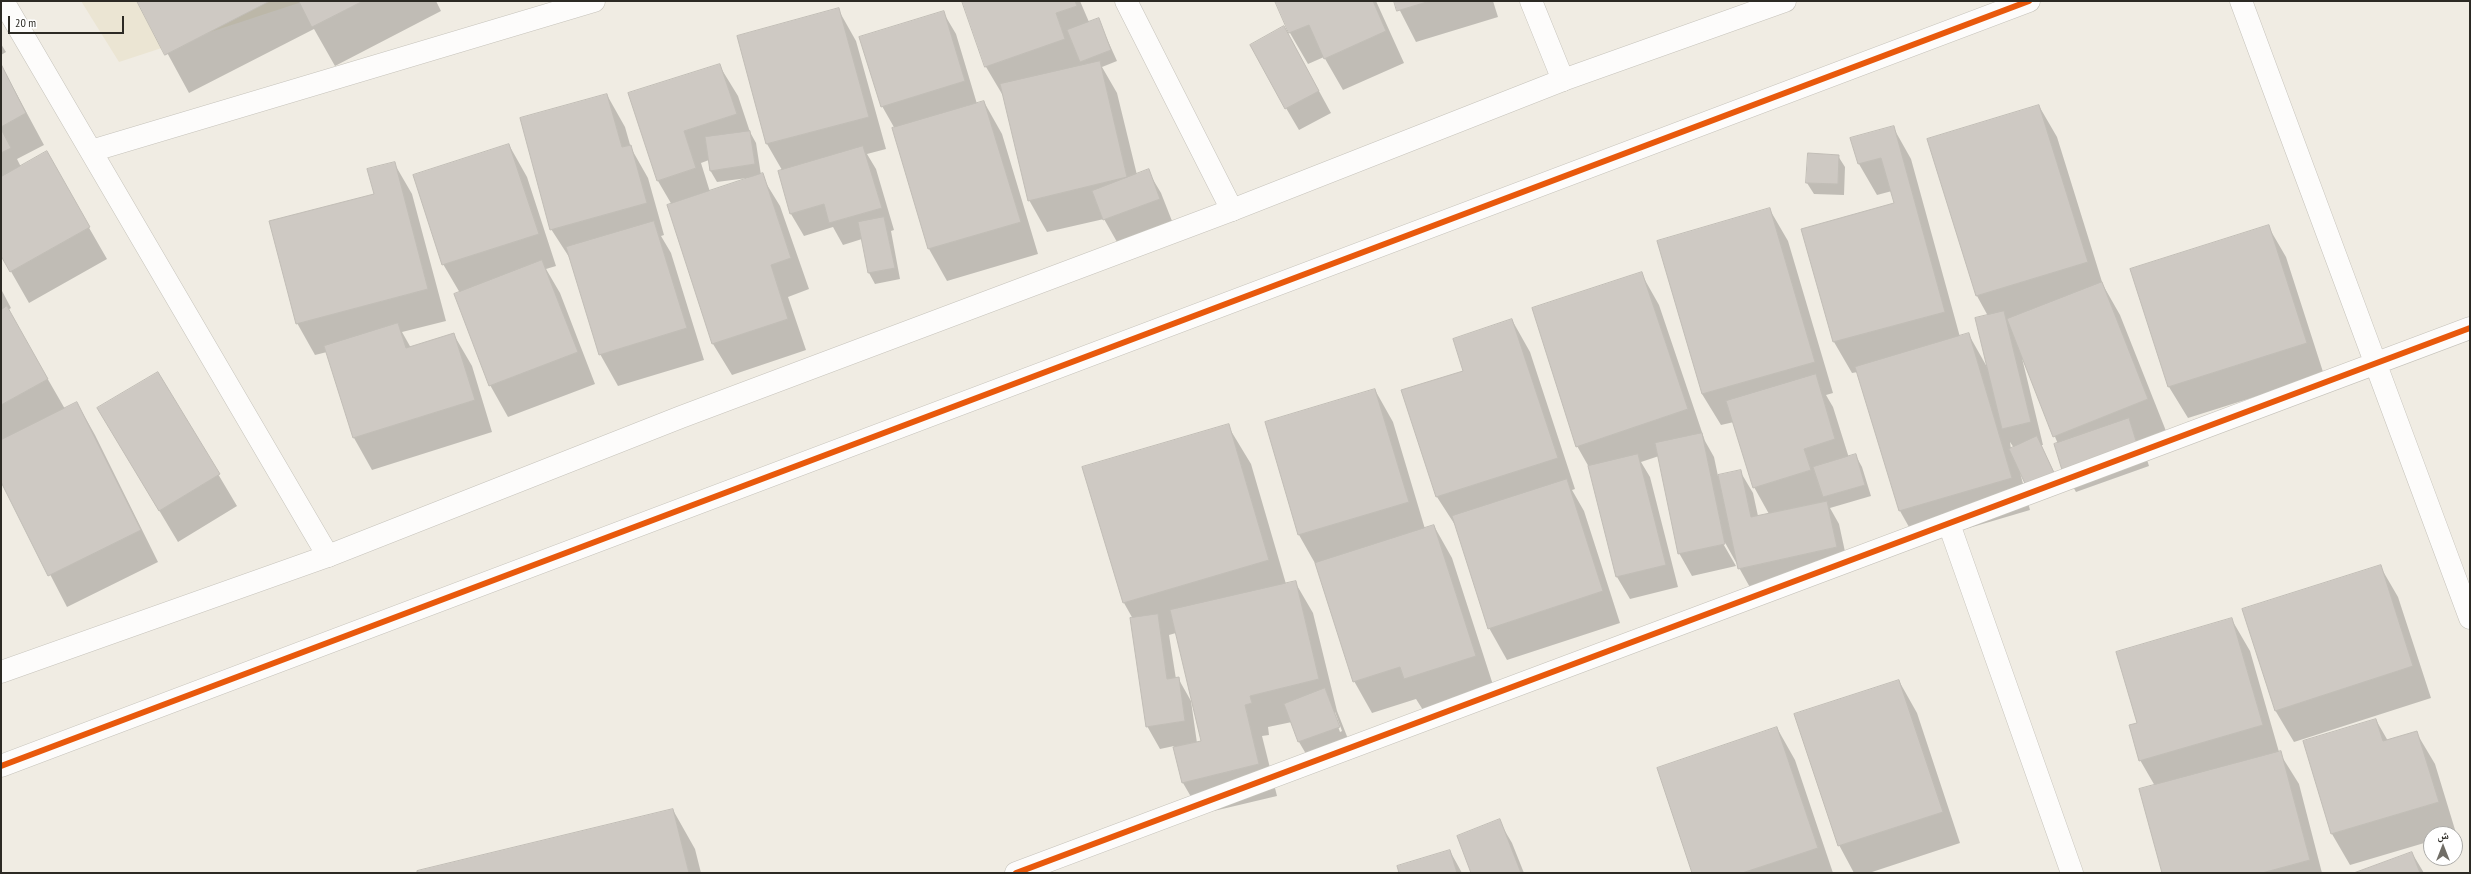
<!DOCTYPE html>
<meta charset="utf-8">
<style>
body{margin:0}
#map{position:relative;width:2471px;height:874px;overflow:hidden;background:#f0ece3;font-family:"PT Sans Narrow","Noto Naskh Arabic",sans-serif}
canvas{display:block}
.frame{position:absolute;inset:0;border:2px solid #2c2a24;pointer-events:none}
.north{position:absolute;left:2423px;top:826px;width:40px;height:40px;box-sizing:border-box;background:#fff;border:1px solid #abaaa7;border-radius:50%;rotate:0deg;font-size:11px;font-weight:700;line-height:16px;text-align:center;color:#2c2a24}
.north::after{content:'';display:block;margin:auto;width:14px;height:18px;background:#716e67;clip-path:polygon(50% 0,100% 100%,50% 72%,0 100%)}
.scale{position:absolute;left:8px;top:16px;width:116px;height:18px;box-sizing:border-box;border:2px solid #2c2a24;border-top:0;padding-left:5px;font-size:12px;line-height:14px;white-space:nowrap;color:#2c2a24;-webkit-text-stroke:3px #fff;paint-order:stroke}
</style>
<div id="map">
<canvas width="2471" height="874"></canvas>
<div class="frame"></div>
<div class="north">ش</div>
<div class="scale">20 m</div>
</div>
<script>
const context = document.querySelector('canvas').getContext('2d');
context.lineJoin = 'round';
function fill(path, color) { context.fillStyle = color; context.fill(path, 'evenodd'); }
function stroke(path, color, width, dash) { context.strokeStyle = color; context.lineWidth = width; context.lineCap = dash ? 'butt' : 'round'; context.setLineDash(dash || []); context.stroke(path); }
fill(new Path2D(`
 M81,1H305L119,62Z`), '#ebe5d3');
fill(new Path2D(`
 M139,1H436L441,11L335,66L314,29L189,93Z
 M963,1H1080L1089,22L1098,19L1117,61L1102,67L1117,93L1137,175L1148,171L1161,193L1172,221L1117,242L1104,219L1047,232L1029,200L1005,99L986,67Z
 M1276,1H1376L1404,63L1343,90L1324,57L1308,64L1290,33Z
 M1395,1H1493L1498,17L1416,42Z
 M838,9L856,41L886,149L867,154L876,169L894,230L891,231L900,279L875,284L869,273L862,239L843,245L833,227L804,236L791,214L779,171L782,170L767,144L738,36Z
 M943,12L956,34L977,104L984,102L1002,134L1038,254L947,281L929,249L895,129L882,106Z
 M1284,27L1331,113L1299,130L1286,108Z
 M1,44L6,52L1,55Z
 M1,65L44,145L17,159L21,167L46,153L107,259L29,303L1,254Z
 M719,65L738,96L750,132L756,143L761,175L780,206L809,289L788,297L806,350L732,375L713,344L668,206L672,205L658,181L630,94ZM709,160L710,170L717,182L755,177L710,192L701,163Z
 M607,95L625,127L631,148L648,178L664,235L661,236L671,253L704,360L618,386L600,354L571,260L551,229Z
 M2039,106L2057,137L2103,285L2120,315L2166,431L2141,441L2149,466L2076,492L2063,469L2058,444L2022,358L2043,445H2041L2062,489L2018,465L2030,510L1918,543L1900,511L1858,372L1852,373L1834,342L1802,230L1895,204L1892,191L1877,195L1859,164L1852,139L1893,127L1911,159L1960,337L1969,335L1987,367L1988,316L1977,296L1928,139ZM2010,442L2014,448L2011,449Z
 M509,145L527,177L556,266L546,269L560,293L595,384L508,417L490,385L460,293L443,264Z
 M1838,156L1845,167L1844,195L1814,194L1807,183Z
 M394,163L412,194L446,321L402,332L411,348L454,335L472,366L492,432L372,470L354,438L327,352L315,355L297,323Z
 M1770,210L1788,241L1833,393L1826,395L1833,407L1849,458L1856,456L1862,467L1871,496L1830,508L1839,524L1849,570L1752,591L1723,539L1721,540L1736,566L1692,576L1679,553L1659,456L1641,462L1650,477L1678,587L1630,599L1617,577L1590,469L1577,446L1641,273L1659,305L1705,441L1714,457L1718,476L1740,471L1753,493L1758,516L1769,514L1754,487L1734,422L1721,425L1702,394Z
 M2268,226L2286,257L2324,375L2188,418L2169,387L2131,269Z
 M1,289L11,308L8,310L65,409L77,403L95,435L158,562L67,607L1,480Z
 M1512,320L1530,352L1575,489L1572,490L1584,511L1620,623L1507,660L1489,628L1457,528L1437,497L1402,391L1464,371Z
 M158,373L237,506L178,542L117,440Z
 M1375,390L1393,422L1425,529L1434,526L1452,558L1494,688L1423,710L1416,699L1372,713L1354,681L1316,565L1299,535L1266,422Z
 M1228,426L1251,464L1286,584L1295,582L1313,613L1337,711L1352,749L1312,764L1299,742L1292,722L1268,727L1269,735L1262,736L1277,796L1201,814L1183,783L1174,746L1160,749L1147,726L1133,619L1124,603ZM1176,633L1202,741L1197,743L1191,701L1178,678L1176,679L1169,635ZM1333,712H1335L1342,731L1340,732Z
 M2380,566L2398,597L2431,698L2294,742L2275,710Z
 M2232,620L2250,651L2279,752L2299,784L2322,873H2163L2155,786L2140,760L2138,724Z
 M1899,681L1917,713L1960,843L1869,873H1854L1839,845Z
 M2376,720L2388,741L2416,732L2435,764L2456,833L2431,834V841L2350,865L2332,834L2304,742Z
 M1777,728L1795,760L1833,873H1694Z
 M673,810L695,849L701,873H418Z
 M1499,821L1512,843L1524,873H1472Z
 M1450,851L1462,873H1400Z
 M2412,853L2424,873H2357Z`), '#0003');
const building = new Path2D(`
 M137,1H270L165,55Z
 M299,1H363L312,27Z
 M962,1H1075L1077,6L1056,13L1065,39L985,67Z
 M1275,1H1373L1386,31L1324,59L1309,25L1289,33Z
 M1394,1H1430L1397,11Z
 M839,8L869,117L766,144L737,36Z
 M944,11L965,81L881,107L859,37Z
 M1099,18L1111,50L1080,62L1067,30Z
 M1284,26L1319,91L1285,109L1250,45Z
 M1100,61L1127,177L1028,201L1000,84Z
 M1,64L26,113L1,127Z
 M720,64L737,114L684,131L696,168L657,181L628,93Z
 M607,94L622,147L631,145L647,203L550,230L520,118Z
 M984,101L1021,222L928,249L892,128Z
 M2039,105L2088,262L1976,296L1927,139Z
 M1894,126L1945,312L1833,342L1801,229L1894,203L1881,158L1858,164L1850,138Z
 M1,129L11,148L1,153Z
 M750,131L755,164L710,171L705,137Z
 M509,144L539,234L442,265L413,175Z
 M863,146L882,208L829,223L824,204L790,214L778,171Z
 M47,151L90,227L10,272L1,256V177Z
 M1808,153L1839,155L1838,184L1806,183Z
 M395,162L428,289L296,324L269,221L374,194L367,169Z
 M1149,169L1160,199L1103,220L1092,191Z
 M763,173L791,258L771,265L788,319L712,344L667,205Z
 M1770,208L1815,362L1702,394L1657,241Z
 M884,217L895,268L868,273L858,222Z
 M654,221L687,328L599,355L566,247Z
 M2269,225L2307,343L2168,387L2130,269Z
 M542,260L578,352L489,386L454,294Z
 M1642,272L1688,409L1576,447L1532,308Z
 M2102,282L2148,399L2053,437L2007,319Z
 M7,306L48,379L1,405V310Z
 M2004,311L2031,422L2002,429L1975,318Z
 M1512,319L1558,458L1436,497L1401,390L1463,371L1453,339Z
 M398,323L406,348L454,333L475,400L353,438L324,346Z
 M1969,333L2012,478L1899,511L1855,367Z
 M158,372L220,474L159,511L97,408Z
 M1816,374L1835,439L1804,449L1811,470L1753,488L1726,401Z
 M1375,389L1409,502L1298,535L1265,422Z
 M77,402L141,530L48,576L1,482V440Z
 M2129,418L2137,444L2062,470L2054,444Z
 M1229,424L1269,560L1123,603L1082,467Z
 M1702,433L1725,544L1678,554L1655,443Z
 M2037,436L2056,477L2028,490L2009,449Z
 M1638,454L1666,565L1616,577L1588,466Z
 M1856,454L1865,485L1823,497L1813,467Z
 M1741,470L1751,517L1827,501L1837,547L1738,569L1718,475Z
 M1567,479L1603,591L1488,629L1452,516Z
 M1434,525L1476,656L1404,679L1400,667L1353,682L1315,563Z
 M2381,565L2413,666L2275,711L2242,609Z
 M1296,581L1319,679L1250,696L1252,703L1245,705L1259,764L1182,783L1173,747L1201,741L1170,610Z
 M1158,614L1167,679L1179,677L1185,721L1146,727L1130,618Z
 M2232,618L2263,725L2139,761L2129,725L2137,723L2116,652Z
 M1899,680L1943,812L1838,846L1794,714Z
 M1325,688L1340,727L1298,742L1284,704Z
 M2376,719L2383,741L2417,731L2439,802L2331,834L2303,741Z
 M1777,727L1818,848L1742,873H1692L1657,768Z
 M2281,751L2310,860L2262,873H2162L2139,789Z
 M673,809L689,873H417V871Z
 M1500,819L1521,873H1471L1457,836Z
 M1450,850L1457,873H1399L1397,866Z
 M2412,852L2420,873H2354Z`);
fill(building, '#cec9c3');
stroke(building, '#c1bdb6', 1);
const street = new Path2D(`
 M3,1L328,556
 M1126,1L1232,210
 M1531,1L1563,80
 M2241,1L2470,618
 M91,151L594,1
 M1949,524L2072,873
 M1016,873L2470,328`);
const secondary = new Path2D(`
 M1,672L328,556L681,417L1232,210L1563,80L1785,1
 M1,766L2029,1`);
stroke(street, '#c5c2ba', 23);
stroke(secondary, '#c5c2ba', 23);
stroke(street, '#fdfcfb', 22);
stroke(secondary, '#fdfcfb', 22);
stroke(new Path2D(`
 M1,766L2029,1
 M1016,873L2470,328`), '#e8590c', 6);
</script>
